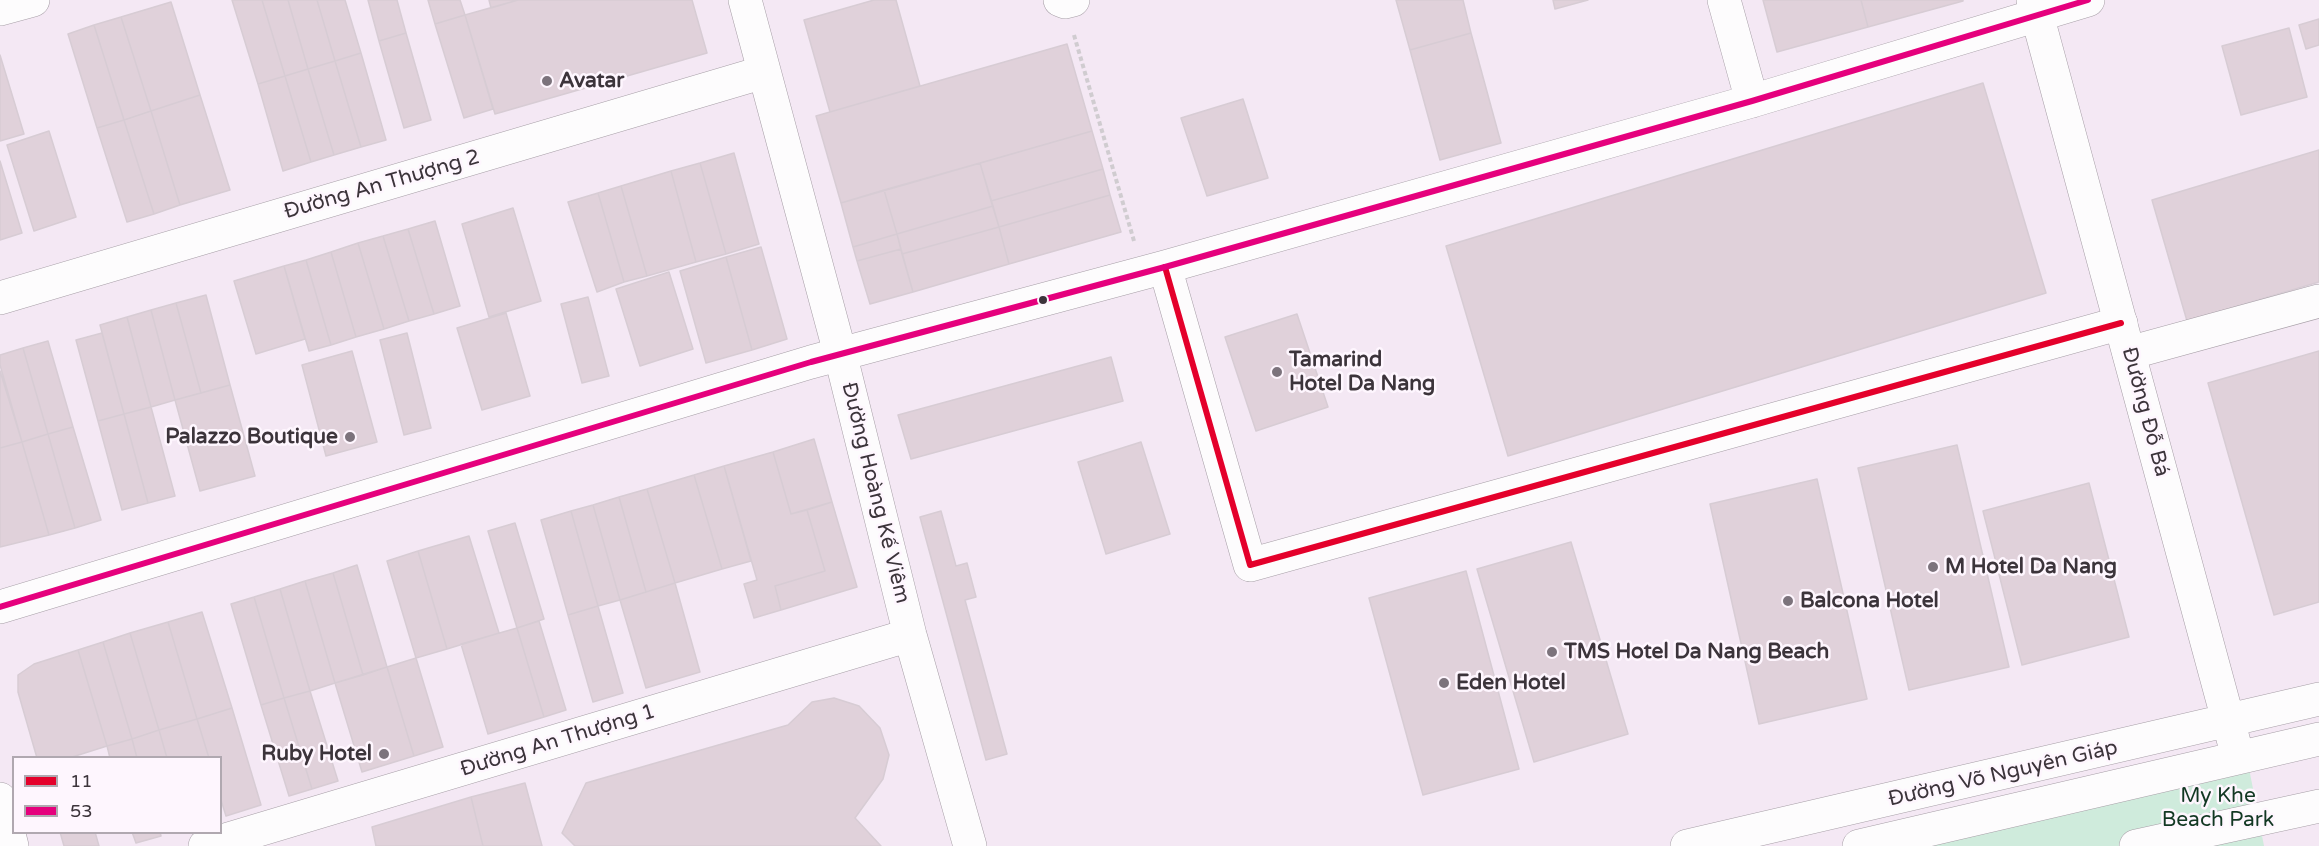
<!DOCTYPE html>
<meta charset="utf-8">
<style>
body{margin:0}
#map{position:relative;width:2319px;height:846px;overflow:hidden;background:#f4e8f4;font-family:"Varela Round",sans-serif}
canvas{display:block}
.legend{position:absolute;left:12px;top:756px;width:210px;height:78px;box-sizing:border-box;background:#fef6fe;border:2px solid #b0a8b0;margin:0;padding:8px 10px;list-style:none;font-size:18px;color:#3c343b}
.legend li{display:flex;align-items:center;gap:12px;height:30px}
.legend b{width:30px;border:2px solid #b0a8b0}
</style>
<div id="map">
<canvas width="2319" height="846"></canvas>
<ul class="legend">
<li><b style="height:8px;background:#e4002b"></b>11</li>
<li><b style="height:8px;background:#e5007d"></b>53</li>
</ul>
</div>
<script>
const context = document.querySelector('canvas').getContext('2d');
context.lineJoin = 'round';
function fill(path, color) { context.fillStyle = color; context.fill(path, 'evenodd'); }
function stroke(path, color, width, dash) { context.strokeStyle = color; context.lineWidth = width; context.lineCap = dash ? 'butt' : 'round'; context.setLineDash(dash || []); context.stroke(path); }
function write(font, color, halo, rows, align = 'center') {
  context.font = font + ' "Varela Round",sans-serif'; context.lineWidth = 5; context.setLineDash([]); context.textBaseline = 'middle'; context.strokeStyle = halo; context.fillStyle = color; for (const [text, x, y, turn = 0] of rows) {
    context.save(); context.translate(x, y); context.rotate((+turn || 0) * Math.PI / 180); context.textAlign = isNaN(turn) ? turn : align; if (halo) context.strokeText(text, 0, 0); context.fillText(text, 0, 0); context.restore();
  }
}
fill(new Path2D(`
 M2248,763L2264,846H1894Z`), '#cfebdc');
const building = new Path2D(`
 M232,0H262L285,76L258,84Z
 M262,0H288L308,69L285,76Z
 M288,0H317L335,61L308,69Z
 M317,0H345L361,53L335,61Z
 M368,0H397L406,33L379,41Z
 M428,0H460L465,15L435,24Z
 M489,0H518L491,8Z
 M518,0H692L707,53L495,114L465,15Z
 M874,0H896L920,86L830,112L804,20Z
 M1396,0H1463L1471,33L1410,50Z
 M1553,0H1588L1555,9Z
 M1763,0H1861L1868,27L1777,52Z
 M1861,0H1963V1L1868,27Z
 M171,2L200,95L151,111L121,17Z
 M465,15L493,109L464,118L435,24Z
 M121,17L151,111L124,120L94,25Z
 M2319,19V45L2306,49L2299,25Z
 M94,25L124,120L97,128L68,34Z
 M2289,28L2307,97L2241,115L2222,46Z
 M406,33L431,120L404,128L379,41Z
 M1471,33L1501,143L1440,160L1410,50Z
 M1067,44L1092,131L841,203L816,116Z
 M361,53L386,140L361,147L335,61Z
 M0,55L24,134L0,141Z
 M335,61L361,147L334,155L308,69Z
 M308,69L334,155L311,162L285,76Z
 M285,76L311,162L283,171L258,84Z
 M1983,83L2046,293L1508,456L1446,246Z
 M200,95L230,190L180,205L151,111Z
 M1243,99L1268,178L1207,196L1181,118Z
 M151,111L180,205L154,214L124,120Z
 M124,120L154,214L127,222L97,128Z
 M49,131L76,217L34,231L7,145Z
 M1092,131L1103,169L991,201L980,163Z
 M2319,150V282L2187,321L2152,200Z
 M734,153L759,244L726,254L700,163Z
 M0,161L22,233L0,240Z
 M700,163L726,254L696,262L671,171Z
 M980,163L993,206L897,234L884,190Z
 M1103,169L1110,195L999,227L991,201Z
 M671,171L696,262L647,276L621,186Z
 M621,186L647,276L624,282L598,193Z
 M884,190L897,234L853,247L841,203Z
 M598,193L624,282L597,292L568,202Z
 M1110,195L1121,232L1009,264L999,227Z
 M993,206L999,227L902,254L897,234Z
 M513,208L541,301L489,317L462,224Z
 M435,221L460,306L434,314L408,229Z
 M999,227L1009,264L913,292L902,254Z
 M408,229L434,314L409,321L383,236Z
 M897,234L901,249L857,261L853,247Z
 M383,236L409,321L384,329L358,243Z
 M358,243L384,329L356,337L331,252Z
 M761,247L787,339L752,350L726,257Z
 M901,249L913,292L870,304L857,261Z
 M331,252L356,337L331,345L306,260Z
 M726,257L752,350L706,363L680,271Z
 M306,260L331,345L309,351L284,266Z
 M284,266L305,339L256,354L234,281Z
 M669,272L693,349L640,366L616,289Z
 M206,295L230,385L201,393L176,303Z
 M588,297L609,376L582,383L561,304Z
 M176,303L201,393L175,400L151,310Z
 M151,310L175,400L151,407L127,317Z
 M506,313L530,396L482,410L457,328Z
 M1297,314L1328,407L1256,431L1225,337Z
 M127,317L151,407L124,414L100,325Z
 M102,333L124,414L98,421L76,340Z
 M407,333L431,428L404,435L380,340Z
 M48,341L73,427L48,434L23,348Z
 M23,348L48,434L22,442L0,365V355Z
 M352,351L377,442L326,456L302,365Z
 M2319,351V602L2274,615L2208,383Z
 M1111,357L1123,401L911,459L898,415Z
 M0,371L22,442L0,448Z
 M230,385L255,476L200,491L175,400Z
 M151,407L175,496L148,503L124,414Z
 M124,414L148,503L122,510L98,421Z
 M73,427L101,520L75,528L48,434Z
 M48,434L75,528L49,535L22,442Z
 M814,439L832,502L791,514L773,452Z
 M22,442L49,535L0,547V448Z
 M1141,442L1170,534L1106,554L1078,462Z
 M1957,445L2009,667L1909,690L1858,468Z
 M773,452L791,514L807,510L825,571L775,586L781,610L754,618L744,584L757,580L724,466Z
 M724,466L751,561L722,569L694,475Z
 M694,475L722,569L675,583L647,489Z
 M1817,479L1867,699L1759,724L1710,504Z
 M2089,483L2129,637L2022,665L1983,511Z
 M647,489L675,583L646,592L619,497Z
 M619,497L646,592L620,600L593,505Z
 M832,502L857,587L781,610L775,586L825,571L807,510Z
 M593,505L620,600L598,606L571,511Z
 M571,511L598,606L568,615L541,520Z
 M941,511L956,566L967,563L976,597L965,600L1007,754L986,760L920,517Z
 M515,523L544,619L517,628L488,531Z
 M469,536L499,633L447,649L418,551Z
 M1571,542L1628,734L1534,762L1477,569Z
 M418,551L447,649L416,658L387,561Z
 M357,565L387,667L363,675L333,573Z
 M1466,571L1519,769L1423,795L1369,598Z
 M333,573L363,675L335,683L305,581Z
 M305,581L335,683L310,691L280,589Z
 M675,583L700,672L646,688L620,600Z
 M280,589L310,691L284,698L254,597Z
 M254,597L284,698L261,705L231,604Z
 M598,606L623,693L593,702L568,615Z
 M202,612L232,708L197,719L168,622Z
 M539,621L566,710L544,717L517,628Z
 M168,622L197,719L159,730L130,633Z
 M517,628L544,717L488,734L461,644Z
 M130,633L159,730L132,739L103,642Z
 M103,642L132,739L107,746L78,650Z
 M78,650L107,746L69,758H37L18,692V675L34,664Z
 M416,658L443,747L414,756L387,667Z
 M387,667L414,756L362,772L335,683Z
 M310,691L338,781L312,789L284,698Z
 M284,698L312,789L289,796L261,705Z
 M834,698L859,706L880,728L889,755L883,779L855,818L881,846H575L562,833L586,783L788,725L812,702Z
 M232,708L261,805L226,816L220,797V758H209L197,719Z
 M197,719L209,758H167L159,730Z
 M159,730L167,758H137L132,739Z
 M132,739L137,758H110L107,746Z
 M525,783L542,846H483L471,797Z
 M471,797L483,846H376L372,827Z
 M60,832H95L99,846H64Z
 M132,832H160L161,836L136,843Z`);
fill(building, '#e0d1da');
stroke(building, '#d7ccd4', 1.5);
const street = new Path2D(`
 M745,0L840,353L910,635L970,846
 M1060,0L1065,2L1073,0
 M1724,0L1752,101
 M0,9L33,0
 M1165,267L1250,565L2121,323
 M0,298L764,72
 M2129,353L2319,301
 M0,607L811,362L1165,267L1752,101L2088,0
 M0,799L12,846
 M205,846L910,635
 M2136,846L2319,806`);
const secondary = new Path2D(`
 M2033,0L2238,757
 M1687,846L2319,699
 M1859,846L2319,739`);
stroke(street, '#a79fa7', 34);
stroke(secondary, '#a79fa7', 34);
stroke(new Path2D(`
 M1074,35L1134,241`), '#d0ccd0', 4, [4.5, 3]);
stroke(street, '#fdfcfd', 33);
stroke(secondary, '#fdfcfd', 33);
stroke(new Path2D(`
 M1165,267L1250,565L2121,323`), '#e4002b', 6);
stroke(new Path2D(`
 M0,607L811,362L1165,267L1752,101L2088,0`), '#e5007d', 6);
for (const [x, y, r, color] of [
 [547,81,6,"#7c737c"],
 [1043,300,5,"#3c343b"],
 [1277,372,6,"#7c737c"],
 [350,437,6,"#7c737c"],
 [1933,567,6,"#7c737c"],
 [1788,601,6,"#7c737c"],
 [1552,652,6,"#7c737c"],
 [1444,683,6,"#7c737c"],
 [384,754,6,"#7c737c"]
]) { const dot = new Path2D(); dot.arc(x, y, r, 0, 2 * Math.PI); context.fillStyle = color; context.fill(dot); stroke(dot, '#fef6fe', 2); }
write('bold 21px', '#3c343b', '#fef6fe', [
 ["Avatar",559,81],
 ["Tamarind",1289,360],
 ["Hotel Da Nang",1289,384],
 ["Palazzo Boutique",338,437,"right"],
 ["M Hotel Da Nang",1945,567],
 ["Balcona Hotel",1800,601],
 ["TMS Hotel Da Nang Beach",1564,652],
 ["Eden Hotel",1456,683],
 ["Ruby Hotel",372,754,"right"]
], 'left');
write('21px', '#3c343b', '#fef6fe', [
 ["Đường An Thượng 2",382,185,-16],
 ["Đường Đỗ Bá",2145,412,75],
 ["Đường Hoàng Kế Viêm",875,493,76],
 ["Đường An Thượng 1",558,741,-17],
 ["Đường Võ Nguyên Giáp",2003,774,-13]
]);
write('21px', '#123823', '#fef6fe', [
 ["My Khe",2218,796],
 ["Beach Park",2218,820]
]);
</script>
